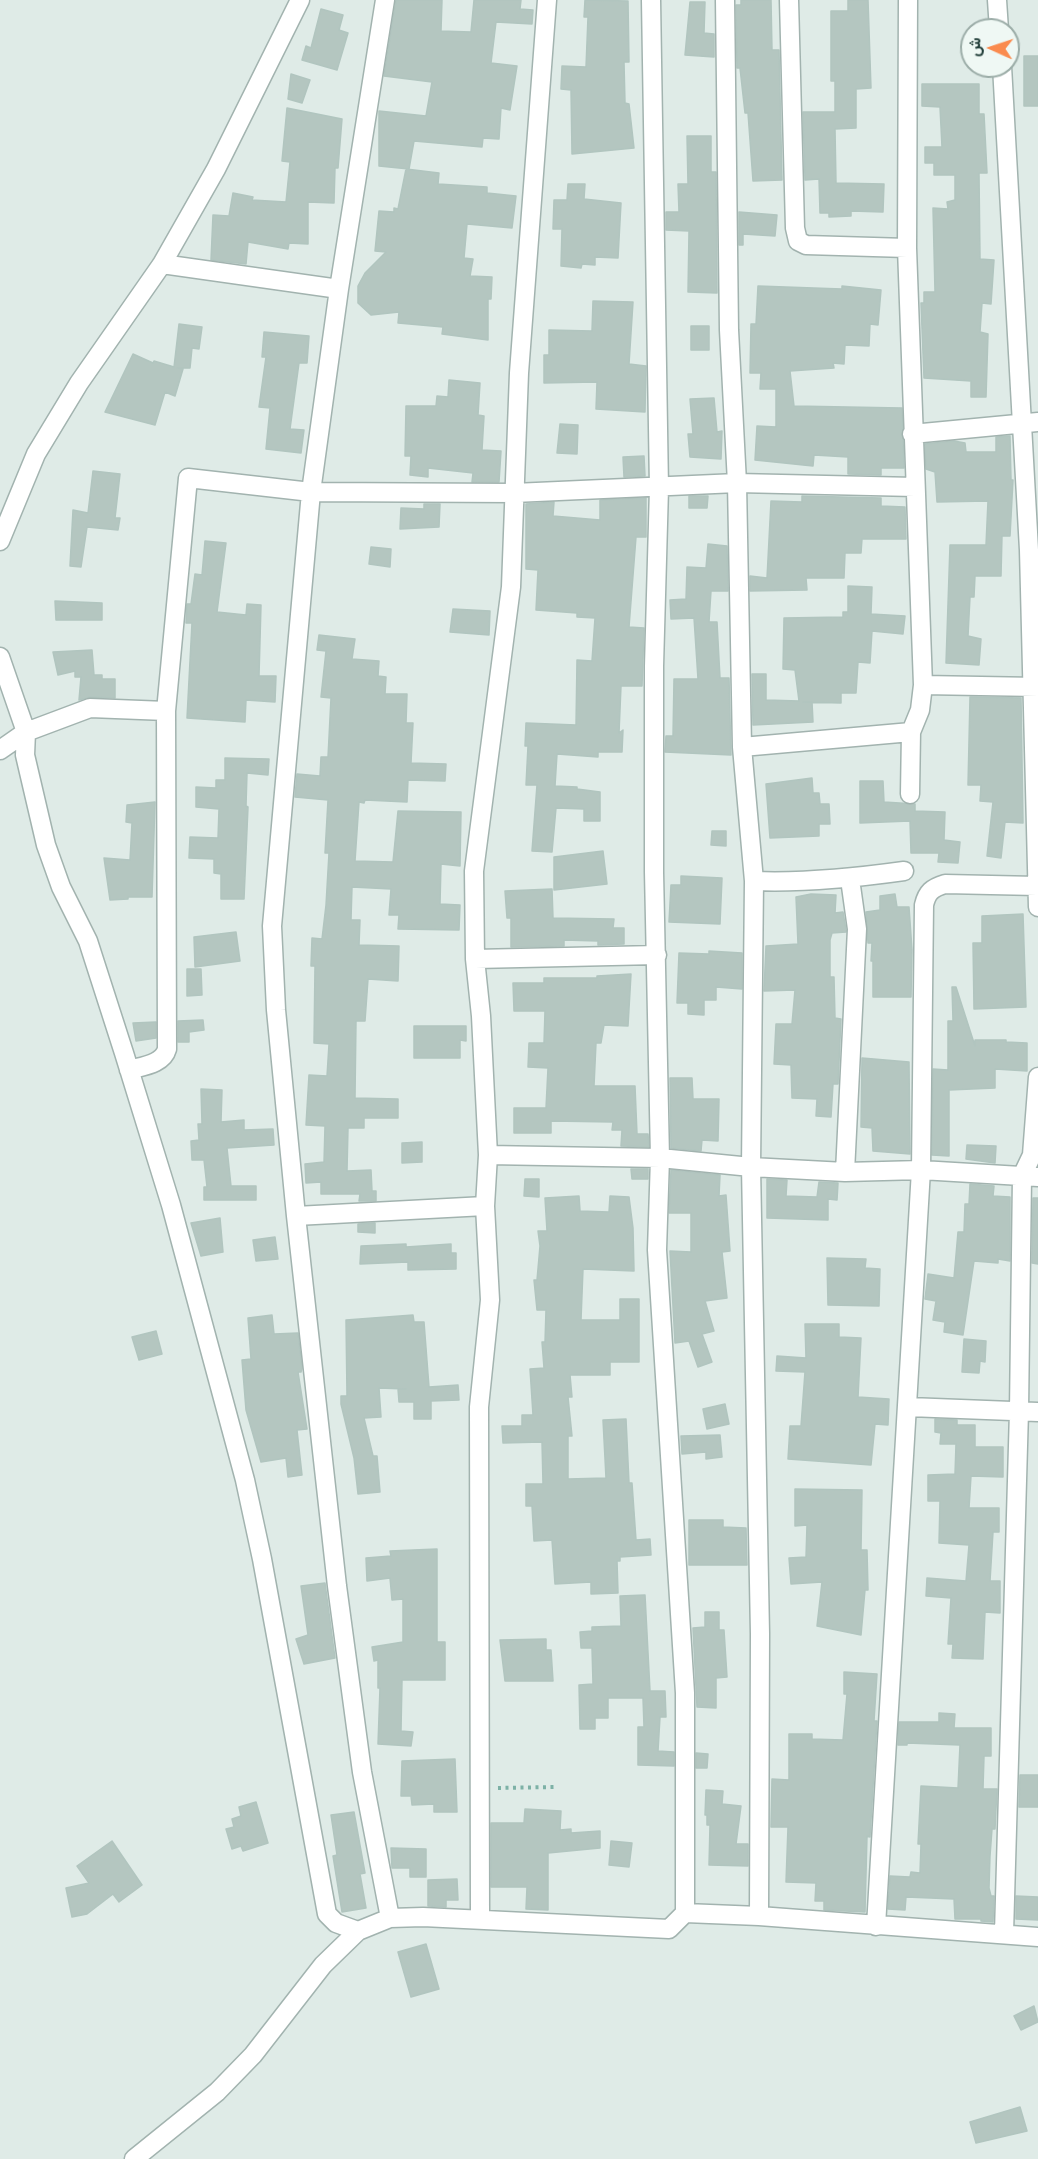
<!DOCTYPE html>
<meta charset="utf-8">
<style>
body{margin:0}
#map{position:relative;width:1038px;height:2159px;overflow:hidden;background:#dfebe7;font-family:Lato,Vazirmatn,sans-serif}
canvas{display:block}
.north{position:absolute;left:960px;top:18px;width:60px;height:60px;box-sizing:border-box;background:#eff8f4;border:2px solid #9cada8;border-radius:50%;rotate:273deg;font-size:16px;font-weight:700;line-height:24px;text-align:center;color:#1f3c37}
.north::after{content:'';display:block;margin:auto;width:21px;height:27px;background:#fa8b4e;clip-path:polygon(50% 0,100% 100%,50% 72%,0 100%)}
</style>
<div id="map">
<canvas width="1038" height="2159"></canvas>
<div class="north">ش</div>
</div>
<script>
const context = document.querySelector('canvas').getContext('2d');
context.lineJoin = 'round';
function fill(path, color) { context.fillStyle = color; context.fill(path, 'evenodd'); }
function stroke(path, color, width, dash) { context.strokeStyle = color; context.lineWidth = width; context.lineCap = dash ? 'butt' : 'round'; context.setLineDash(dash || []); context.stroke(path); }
const building = new Path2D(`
 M396,0H442L441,31L471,32L474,0H521L520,9L533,10L532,24L496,22L491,63L517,66L510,110L501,108L499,139L483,138L482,147L414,141L409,169L379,166V111L426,116L432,82L384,76Z
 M585,0L628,1L629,62H624L625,103L629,104L634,148L572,154L571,90L561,89L562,66L586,67L588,17H584Z
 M741,0H771L772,50H779L782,180L753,181L748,113H745L740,68H737L736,5H741Z
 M848,0H868L871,88L856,89V128L835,129L836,183L884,184L883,212L851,211V216L829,217V213H820L819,179L805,180L803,112H835V81H831V11H848Z
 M690,2H705L704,33L714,34V57L685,55Z
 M321,9L343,15L339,30L348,33L337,70L302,60L306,46L311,48Z
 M1024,56H1038V106H1024Z
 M291,74L310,80L302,103L288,99Z
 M922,84H979V114H984L987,173H979L980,259L994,260L991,304L982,303L980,332L988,334L986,397H971V381L924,378L921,303H924V292H935L933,208L948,209L947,202L955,200V175H934V163H925V147H942L940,107L922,106Z
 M287,108L342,119L338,168H335L334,203L308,202V244L289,243L288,249L248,242L246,264L211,260L213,215L229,216L233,193L253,197L252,200L286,202L290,162L282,161Z
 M687,136H711V172H716L717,293L688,292L689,231L666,230V212H679L678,184H688Z
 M406,169L439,173L438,184L487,187V193L516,196L512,228L467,224L464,258L473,259L470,276L492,277L491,299H488V340L442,334L443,327L398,323L399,312L371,315L358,303V286L365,273L386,252L375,251L379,211L394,212V208L398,209Z
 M568,184H585L584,199L621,203L618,258L595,257V265L582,264L581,268L561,266L562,229H553L554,200H567Z
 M739,212L777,215L775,236L743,234V245H739Z
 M758,286L842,289V286L881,290L878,325L870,324L869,346L845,345L844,364L833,363L834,368L790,371L794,406L902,408L904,468H881V475L848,474V457L814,455L813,466L755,460L757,426L776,427V389H760L761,373H750L751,324H756Z
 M593,301L633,302L629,364L646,366L645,412L596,409L597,382L544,383V355H549V330L592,331Z
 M179,324L202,327L199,349L192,348L190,368H177L183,369L175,396L165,392L155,425L105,412L133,354L153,363L154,361L174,367Z
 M691,326H709V350H691Z
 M264,332L309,336L307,363H299L290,429L304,430L301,453L266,449L270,408L259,407L266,357H262Z
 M449,380L480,383L478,415L484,416L482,450L501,451L499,482H472L473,473L428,468V477L410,475L411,456H405L406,406H436L437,396L448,397Z
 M714,398L717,432L722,431L721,459L690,457L688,434H693L690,399Z
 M560,424L578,425L577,454L557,453Z
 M1010,436L1011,480H1013L1010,536H1002L1001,576H975L974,597H970L968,636L981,639L979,665L946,663L950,545H986L988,501L937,502L935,472L926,469L925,444L954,441L965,443L966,452H996V437Z
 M644,456L645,476L624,477L623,457Z
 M93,471L120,474L115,518H120L118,530L87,527L81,567L70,566L73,510L88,513Z
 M689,496H708L707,508H689Z
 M802,496L881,498V506L905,507L906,539H862L861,553H845L844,578H806L807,590L750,591V576L767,578L771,501L802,502Z
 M646,498V537H636L629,627L644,628L642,686H621L619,733L623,730L622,752H598V757L557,754L555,786L577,787V789L600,792V821H584V809L556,808L552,852L532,851L537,785H526L528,746H525L526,723L576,725L577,660L592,661L595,618L577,617V613L536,610L538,570L526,569V504L554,502L553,516L600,520V500Z
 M424,504H440L439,527L400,529L401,508L424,509Z
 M205,541L226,543L217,612L246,615L247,604L261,605L259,676H276L275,702L246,700L245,722L187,718L192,623H186L187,604H191L195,574L202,575Z
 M708,544L727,546L728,591H711L709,622H717L720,678H729L731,755L665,752L666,736H673L674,679H698L694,618L671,619L670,600L686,599L687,567L706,568Z
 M371,547L391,549L390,567L369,564Z
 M848,586L872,587L871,614L905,616L903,634L872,631L870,663L858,662L856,693H841V703L803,702H812L813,722L753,725L752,674H766V700L799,701L795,670L783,669L784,618L843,617V612H848Z
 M55,601L102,603V620H56Z
 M453,609L490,611L489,635L450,632Z
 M319,635L355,639L352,659L379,661L378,676L386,677L385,694H407L406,723H413L411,763L446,764L445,781L408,780L407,802L365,800L364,803L359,802L355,861L393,862L398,811L461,812L460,866L441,864L440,904L460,905L459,930L398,929L399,915H389L391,889L352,887L351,920H360L359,945L399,946L398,981L368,979L365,1021H356L355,1098L398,1099V1118H364V1128H348L347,1171L371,1170L372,1191H376V1201H359L360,1194H321V1182L306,1183L305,1164L324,1162L325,1126L306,1125L309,1075L327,1076L329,1044L314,1043L315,966H311L312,938L322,939L326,905L329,853H325L328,800L295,797L297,774L320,776L321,757H328L331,698L321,697L326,651L317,650Z
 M92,650L94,675H102V679H115V698L90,697L79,700L81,677H75V671L58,675L53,652Z
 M970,697L1021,698L1023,823L1005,822L1001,858L987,856L993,802L980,801L981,785H968Z
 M225,758L269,759L268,775L247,773L246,806L248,807L244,899H221V874L214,873V859L189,858L190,837L218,838L219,809L196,807V787L216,788V780H225Z
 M812,778L813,793H819L820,804H829L830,824H819V836L770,838L766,784Z
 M860,781H883L884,802L915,804V811L945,812L944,840L960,842L958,863L938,862L939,853H911L910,821L860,823Z
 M155,802L152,897H128V899L110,900L104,858L130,860L132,823L126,822L127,805Z
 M712,831H726V846L711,845Z
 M603,851L607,884L554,890V857Z
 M681,876L722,878L720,924L669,922L671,885H681Z
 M552,889L553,918L614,919L613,928H624V944L598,945V941L564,940V946L511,947V918H507L505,891Z
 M811,894L836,895L835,913L843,912L846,930V932L832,933L830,940V977H834L835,1018L841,1019L838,1084H833L831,1117L816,1116L817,1099L792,1098L791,1065L774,1064L776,1024H792L795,990L764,991L766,946L798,944L796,897Z
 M895,894L897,907H909L912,950L911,997H873V961H871L872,943H868L866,912L880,910V896Z
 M1023,914L1026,1007L974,1009L973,943H982V916Z
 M236,932L240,961L195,967L194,937Z
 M709,951L742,953V989L716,987V1000H704V1015L688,1014V1003H677L679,953L709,954Z
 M187,969H201L202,995L187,996Z
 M631,974L628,1026L604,1025L601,1043H596L594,1086H635L637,1134H648L649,1147L621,1146L622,1130H612L613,1122L551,1121V1133H514V1108H546L548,1068L528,1067L529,1043H544L545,1011H514L513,983H544V978H597V976Z
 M952,987H956L975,1046V1040H1006V1042L1027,1043V1071L995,1069V1088L949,1090V1156L932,1155L933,1069L948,1070V1021H953Z
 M203,1020L204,1030L189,1032V1042H178V1021Z
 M156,1022V1038L136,1041L133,1023Z
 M414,1026H466V1041L460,1040V1058H414Z
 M862,1058L909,1062L910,1154L873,1151L872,1128L861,1127Z
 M670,1078H692L693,1099H719L718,1141L702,1140L701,1151L671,1148Z
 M201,1089L222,1090L221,1122L244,1120V1130L273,1129L274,1145L227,1148L231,1186H256V1200H204V1187H207L204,1160H192L191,1141L199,1140L198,1124H202Z
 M422,1142V1162L402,1163V1143Z
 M967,1145L996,1146L995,1163L966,1159Z
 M631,1169H648V1179H632Z
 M671,1170L720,1175L719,1196L726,1195L730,1251L722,1252L727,1298L705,1301L714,1331L702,1334L712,1362L698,1367L689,1341L675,1343L670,1251L691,1252V1213H669Z
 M525,1179H539V1197L524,1196Z
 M767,1179L787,1180L786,1196L817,1197L819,1182L838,1183L837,1200L828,1199V1220L767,1218Z
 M970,1184L994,1186L993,1196L1010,1197V1261L998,1259V1263L974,1261L963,1335L944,1332L945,1322L933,1320L936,1301L925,1299L928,1274L954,1278L958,1232H964L965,1204H969Z
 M579,1196L580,1211L609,1212L610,1196L629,1197L633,1228L634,1271L583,1269L581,1320H620V1299H639V1362H610V1375H570L572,1397H568L572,1436H568V1479L606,1478L603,1420L626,1419L629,1483H632L636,1540L650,1539L651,1555L620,1557V1561H617L618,1593L591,1594V1582L555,1584L552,1540L534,1541L532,1506H526V1484H543L542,1442L503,1443L502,1426H522V1415H533L530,1369L544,1368L542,1342H545L546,1310H537L534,1280H537L540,1246L538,1231H547L545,1198Z
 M1033,1198H1038V1264L1032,1263Z
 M220,1218L223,1252L201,1256L191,1223Z
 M375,1223V1233L358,1232V1224Z
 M275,1237L278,1259L256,1261L253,1240Z
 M406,1244V1247L451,1244V1253H456V1269L408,1270V1262L360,1264L361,1246Z
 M827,1258L866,1259L865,1268L880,1269L879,1306L828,1305Z
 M272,1315L274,1334L298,1333L302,1368L301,1372H298L307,1429L297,1430L302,1475L288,1477L286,1458L261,1462L246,1410L242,1360L251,1359L248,1318Z
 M413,1315L414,1322H424L429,1387L458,1385L459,1400L431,1401V1419H414V1402H399L398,1389H406L379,1388L381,1417L364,1418L373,1456H377L380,1492L358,1494L354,1458L341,1404V1396H347L346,1320Z
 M805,1324H839V1337L861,1338L858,1397L889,1399L888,1425L875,1424L871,1465L788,1459L790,1426H801L805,1372L776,1371L777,1356L806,1358Z
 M156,1331L162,1354L139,1360L132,1337Z
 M964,1339L986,1341L985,1362L980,1361L979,1373L962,1372Z
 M725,1404L729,1424L707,1429L703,1409Z
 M935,1419L957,1420V1425H975V1447H1003V1477L971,1476L969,1508H999V1532H993L990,1581H1000V1613L985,1612L983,1659L952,1658L953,1644H948L951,1598L926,1596L927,1578L966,1581L969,1545L939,1543L940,1501H928V1475L955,1474L956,1444H940L941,1433L935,1432Z
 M720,1435L722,1457L706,1459V1452L682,1454L681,1436Z
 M795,1489L862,1490L861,1550H867L868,1590H865L861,1635L817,1626L822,1582L791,1584L789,1558L806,1557L807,1525L795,1526Z
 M689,1520H723V1527L746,1528L747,1565H689Z
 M437,1549V1642H445V1680H402L401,1731L413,1732L411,1746L378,1744L380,1688H378V1660L374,1661L372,1647L403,1642V1599L392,1600L390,1578L367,1581L366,1558L391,1556L390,1551Z
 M325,1583L335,1658L304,1664L296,1639L308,1635L301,1586Z
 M645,1595L650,1691H665L666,1717H660L658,1751L674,1752V1766L638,1765V1727H644L643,1698H608V1718H595V1729H580L579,1685L593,1684L592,1648H581L580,1632L592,1631V1627L621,1626L620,1596Z
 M705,1612H719V1630H724L727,1677L716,1678V1708L697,1707L693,1628L705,1627Z
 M546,1639V1650H551L553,1681H505L500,1640Z
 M844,1672L877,1674L874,1721H877L870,1837L867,1836L865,1912L824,1910V1901H815L816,1883L786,1882L788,1827H771L772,1779L789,1780V1734H812V1739L843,1740L847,1694H844Z
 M939,1713L955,1714L954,1728H991V1756H984L983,1789H997L995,1829H992L990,1856L989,1888L991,1896H994L993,1922L981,1921V1919H955L954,1899L906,1897L905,1910L888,1909L890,1876L910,1877L911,1872L920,1873L921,1844H918L921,1786L958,1788L960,1745L907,1743V1745H898L899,1722H939Z
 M696,1753L708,1754L707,1768H696Z
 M455,1759L457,1812H434V1804L412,1805L411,1796H401L402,1761Z
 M1020,1775H1038V1807H1019Z
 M706,1790L723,1791L722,1804L741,1806L736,1844H748V1866L709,1865L710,1825H707V1815H705Z
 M256,1802L268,1843L243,1851L241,1846L232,1849L226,1829L234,1827L232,1819L241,1816L239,1807Z
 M525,1809L561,1811L560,1830L571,1829V1833L600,1831V1848L548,1853V1910L526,1909L527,1887H491V1823H524Z
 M354,1812L365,1873L360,1874L366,1908L342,1912L333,1856L337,1855L331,1815Z
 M112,1841L142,1885L119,1902L113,1894L87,1914L72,1917L66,1888L89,1883L77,1866Z
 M611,1841L632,1843L629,1867L609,1865Z
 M391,1848L426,1849V1877H410V1868H392Z
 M457,1879L458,1900H446V1907L428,1906V1880Z
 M1016,1896L1038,1897V1920L1016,1919Z
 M426,1944L439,1989L411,1997L398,1952Z
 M1034,2006L1038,2022L1021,2030L1014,2016Z
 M1020,2107L1027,2131L976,2143L970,2122Z`);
fill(building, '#b4c6c0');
stroke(building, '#b1c5bf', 1.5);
const minor = new Path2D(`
 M385,0L339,289L311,492L272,926L276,1010L296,1216L337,1586L362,1772L390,1918
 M651,0L659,488L654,666V872L660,1158L657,1250L685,1693V1913
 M725,0L729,330L737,483L742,747L754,881L751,1167L760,1634L759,1916
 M789,0L795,228L798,241L806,245L907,248
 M908,0L907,248L923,685L920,710L911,732L910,794
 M997,0L999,30
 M1002,66L1029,550L1038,907
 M162,264L339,289
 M912,434L1038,422
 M0,541L36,454L79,383L162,264L216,169L300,0
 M0,657L26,732L25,755L46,845L61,887L88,941L124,1053L171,1205L245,1480L262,1559L327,1914L336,1923L358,1931L390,1918L423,1917L669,1929L685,1913L759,1916L1038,1937
 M923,685L1038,687
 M742,747L911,732
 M0,750L26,732L90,708L166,711
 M754,881C805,883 854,878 904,871
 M475,959L657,955
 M129,1070C143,1066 163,1064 167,1049L166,711L188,478L311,492L514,493L737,483L915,487
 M488,1155L660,1158L751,1167L845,1172L921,1170L1038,1177
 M845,1172L857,929L850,879
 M296,1216L485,1206
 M909,1407L1038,1412
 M480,1919L479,1407L490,1300L485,1206L488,1155L481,1016L475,959L474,871L511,587L519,373L547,0
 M876,1926L921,1170L924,905C927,892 932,888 945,884L1037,886
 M1004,1933L1019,1411L1022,1176L1032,1155L1038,1077
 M134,2159L217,2092L253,2055L323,1965L358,1931`);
stroke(minor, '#a2b3af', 21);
stroke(new Path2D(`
 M498,1788L554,1787`), '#7db1a6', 4, [3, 4.5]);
stroke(minor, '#fff', 18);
</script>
